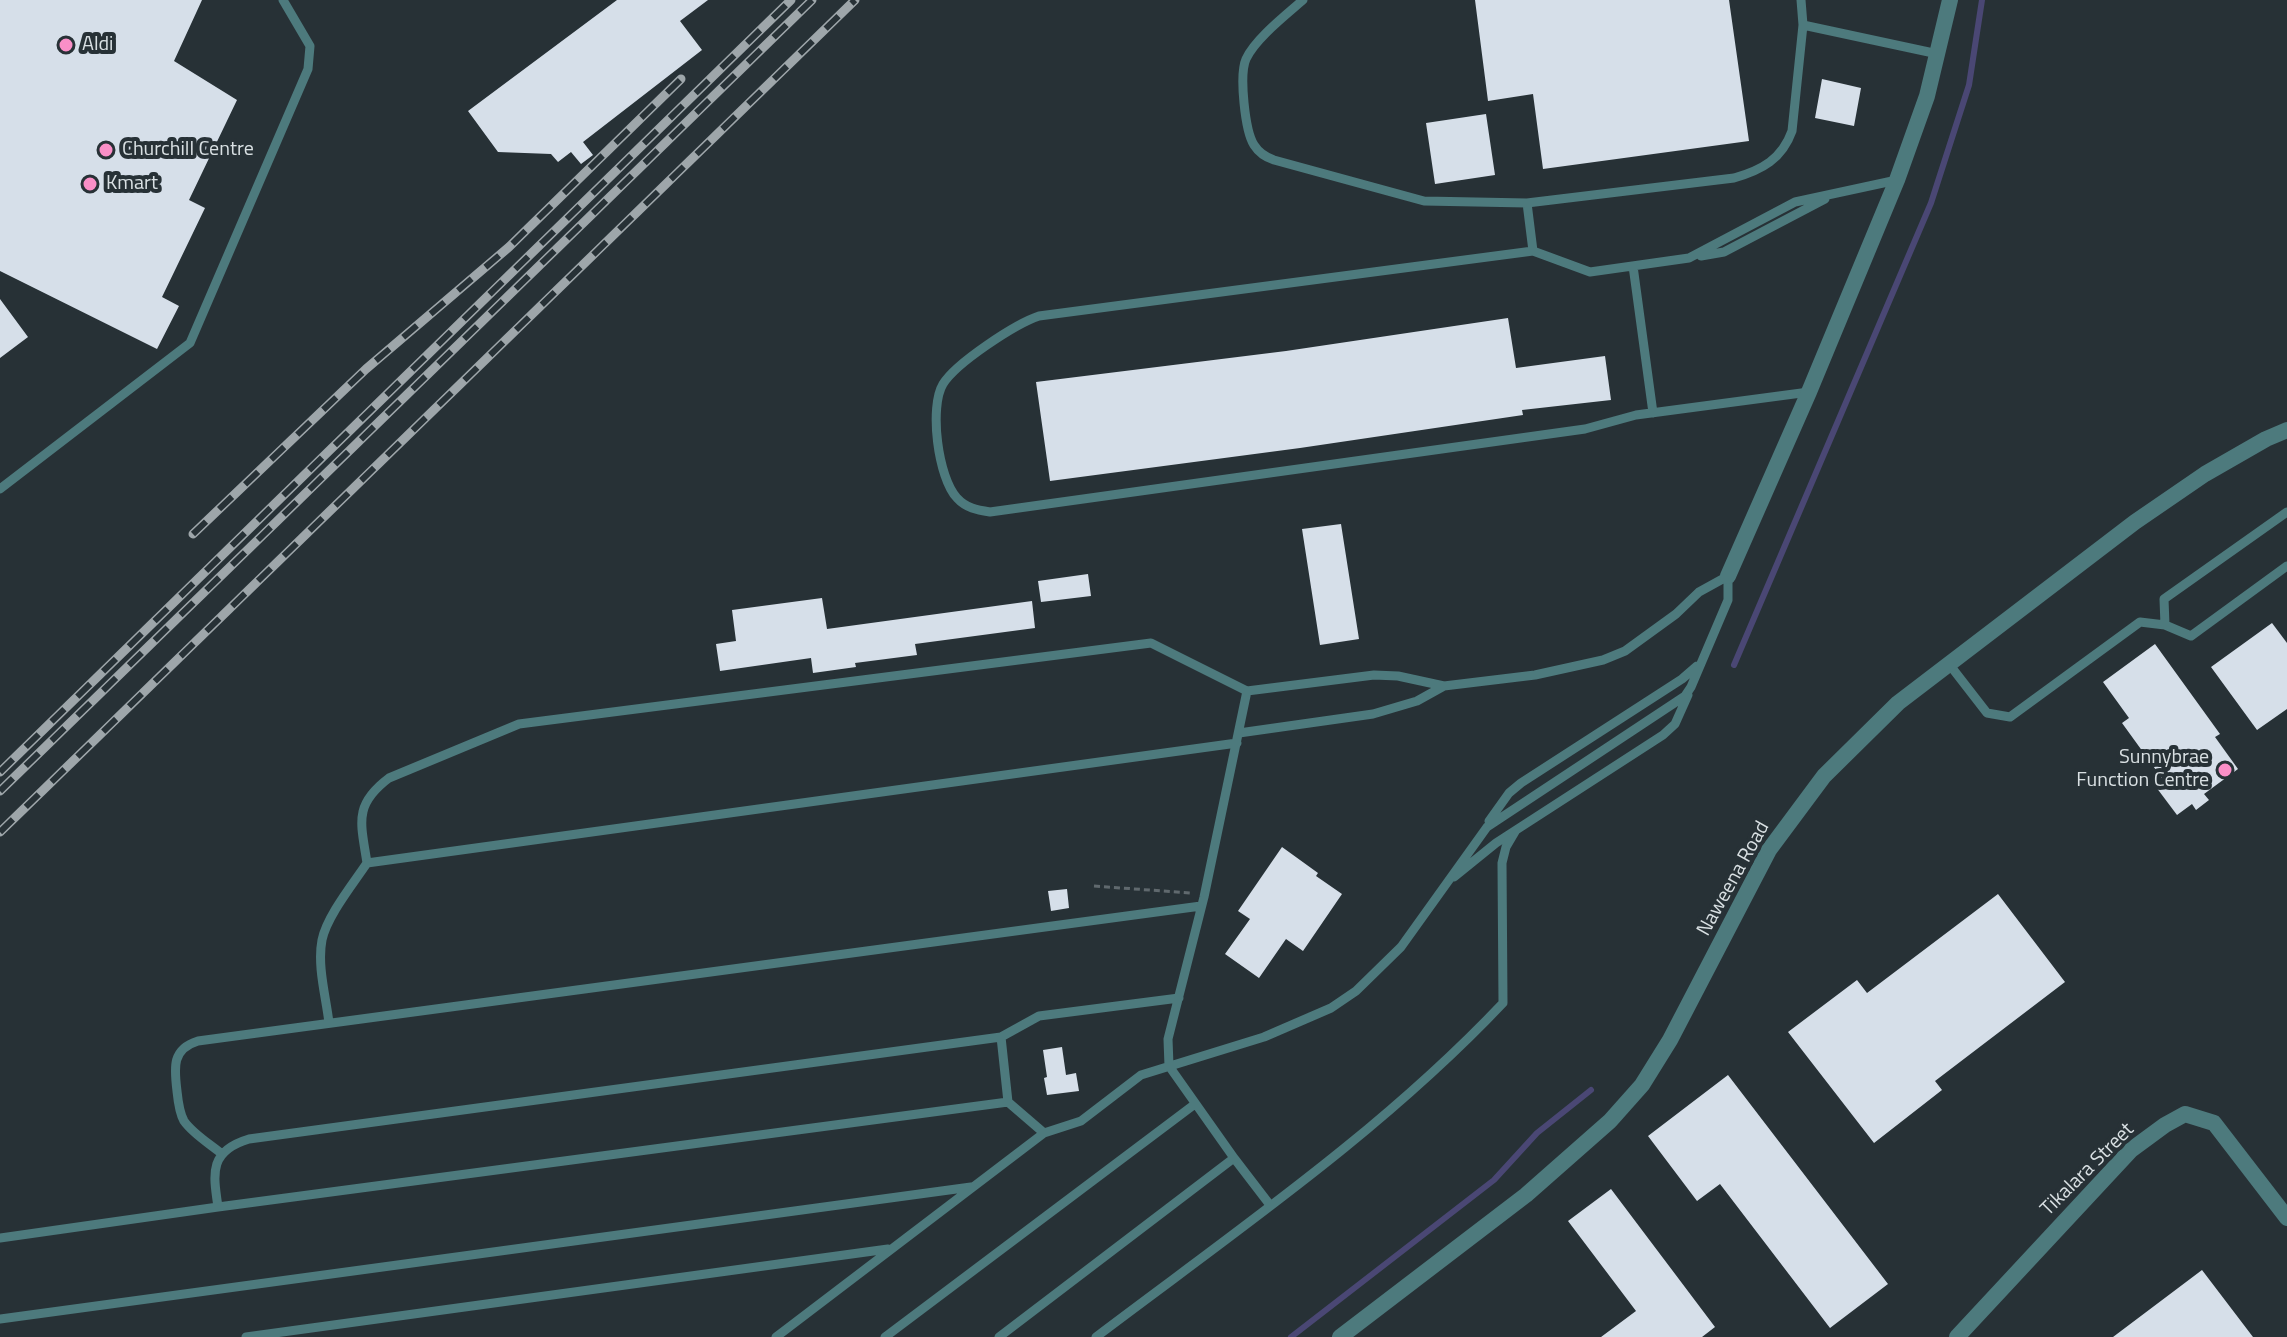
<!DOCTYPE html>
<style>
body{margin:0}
canvas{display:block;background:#273136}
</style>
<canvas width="2287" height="1337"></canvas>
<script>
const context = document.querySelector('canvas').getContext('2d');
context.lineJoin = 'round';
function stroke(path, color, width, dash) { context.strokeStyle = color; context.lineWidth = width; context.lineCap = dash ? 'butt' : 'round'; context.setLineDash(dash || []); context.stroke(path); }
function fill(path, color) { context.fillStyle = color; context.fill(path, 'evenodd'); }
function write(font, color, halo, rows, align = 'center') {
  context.font = font + ' "Titillium Web",sans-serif'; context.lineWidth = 8; context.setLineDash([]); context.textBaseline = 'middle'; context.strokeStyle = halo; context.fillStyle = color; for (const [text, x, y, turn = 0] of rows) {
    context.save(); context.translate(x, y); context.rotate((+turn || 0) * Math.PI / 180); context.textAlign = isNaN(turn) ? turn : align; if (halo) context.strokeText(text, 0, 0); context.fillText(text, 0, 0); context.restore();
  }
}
stroke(new Path2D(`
 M1734,665L1931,203L1969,85L1982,0
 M1291,1337L1494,1180L1537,1133L1591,1090`), '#4a4774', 6);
fill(new Path2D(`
 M0,0H202L174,61L237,100L189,200L205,208L162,297L179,306L157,349L0,271Z
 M617,0H708L680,21L702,50L583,142L593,155L581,164L571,152L558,162L551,154L498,152L468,111Z
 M1475,0H1729L1749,141L1543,169L1533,94L1488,101Z
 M1822,79L1861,88L1854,126L1815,118Z
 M1486,114L1495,175L1435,184L1426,123Z
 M0,299L28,337L0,358Z
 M1508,318L1516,368L1605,356L1611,400L1522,410L1523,415L1300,448L1050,481L1036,382L1286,351Z
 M1341,524L1359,639L1320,645L1302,529Z
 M1088,574L1091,596L1041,602L1038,581Z
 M822,598L827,629L1032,601L1035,628L915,644L917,655L855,663L856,667L813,673L811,658L720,671L716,644L736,641L732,610Z
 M2272,623L2287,643V709L2257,730L2211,667Z
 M2155,644L2220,734L2215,737L2238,769L2204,794L2209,800L2196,810L2192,804L2177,815L2156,787L2164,781L2122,723L2129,718L2103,682Z
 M1282,847L1318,873L1316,876L1342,894L1303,951L1286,939L1259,978L1225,954L1250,919L1238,911Z
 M1067,889L1069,908L1051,911L1048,891Z
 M1998,894L2065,982L1935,1081L1942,1090L1874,1143L1788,1032L1857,980L1867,993Z
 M1062,1047L1066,1075L1076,1073L1079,1091L1047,1095L1044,1078L1047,1077L1043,1050Z
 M1728,1075L1888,1284L1830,1328L1720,1184L1697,1201L1648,1136Z
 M1611,1189L1715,1327L1702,1337H1601L1636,1311L1568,1221Z
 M2202,1270L2253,1337H2113Z`), '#d6dfe9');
stroke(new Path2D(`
 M1094,886L1190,893`), '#60696e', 3, [6, 4]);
stroke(new Path2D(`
 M1303,0C1286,15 1255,39 1246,59C1239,75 1245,131 1254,145C1259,153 1265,157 1274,160L1424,201L1527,203L1734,178C1762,170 1782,159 1792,131L1803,25L1938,54
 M1801,0L1803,25
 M1527,203L1533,251
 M1701,256L1724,252L1825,199
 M1633,266L1653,413
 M1809,392L1636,415L1585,429L990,512C977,510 966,508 957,498C938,478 929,407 943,384C956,363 1015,324 1039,316L1533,251L1590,272L1689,258L1795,202L1897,180
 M0,489L190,343L308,69L310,46L283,0
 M2287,512L2164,599L2165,625L2191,636L2287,566
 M1949,664L1987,713L2010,717L2140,622L2165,625
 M1239,733L1373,714L1417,701L1444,686
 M1489,821L1509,793L1521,783L1682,679L1697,666
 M1454,877L1496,843L1663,735L1675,724L1688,695
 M329,1023C326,997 317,966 322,940C327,916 353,884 367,863
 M1001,1037L1008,1102
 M1044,1133L1008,1102L218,1207C213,1173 209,1151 249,1139L1001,1037L1039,1016L1179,998
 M222,1154C210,1144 193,1134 184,1121C179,1112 178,1101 177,1091C174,1067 172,1049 198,1041L1201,906
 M1234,1158L1169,1066L1168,1039L1204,897L1247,691
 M0,1238L218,1207
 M0,1319L971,1187
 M246,1337L888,1249
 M776,1337L1044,1133L1081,1121L1141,1075L1264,1037L1331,1008L1356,991L1401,947L1487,827L1685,696L1691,687L1728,600V576L1699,592L1676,614L1625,651L1603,660L1535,675L1444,686L1398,676L1374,675L1247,691L1151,643L519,724L389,778C353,805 361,823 367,863L1237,743
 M885,1337L1195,1104
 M999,1337L1234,1158L1270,1205
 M1096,1337C1236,1231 1382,1131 1503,1003L1502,863L1506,847L1516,830`), '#4d7a7d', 9);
stroke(new Path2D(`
 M1728,576L1809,392L1897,180L1927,96L1950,0
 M1957,1337L2131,1150L2165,1125L2185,1114L2214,1123L2287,1218`), '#4d7a7d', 16);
stroke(new Path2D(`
 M1340,1337L1526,1195L1610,1121L1642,1085L1670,1040L1769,850L1824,776L1898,703L2135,522L2205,474L2266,439L2287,430`), '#4d7a7d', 16);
const rail = new Path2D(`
 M193,534L366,369L509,247L681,79
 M0,772L791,0
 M0,791L812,0
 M0,832L855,0`);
stroke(rail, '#9ea6aa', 9);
stroke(rail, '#273136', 6, [18]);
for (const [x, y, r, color] of [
 [66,45,8,"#fa8fc7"],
 [106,150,8,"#fa8fc7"],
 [90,184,8,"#fa8fc7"],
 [2225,770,8,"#fa8fc7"]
]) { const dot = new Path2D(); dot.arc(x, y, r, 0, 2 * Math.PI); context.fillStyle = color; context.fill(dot); stroke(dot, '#273136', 3); }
write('20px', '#d9e0e3', '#273136', [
 ["Aldi",82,45],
 ["Churchill Centre",122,150],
 ["Kmart",106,184],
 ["Sunnybrae",2209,758,"right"],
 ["Function Centre",2209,781,"right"]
], 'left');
write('20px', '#d9e0e3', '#273136', [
 ["Naweena Road",1734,879,-61],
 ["Tikalara Street",2088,1170,-45]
]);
</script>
